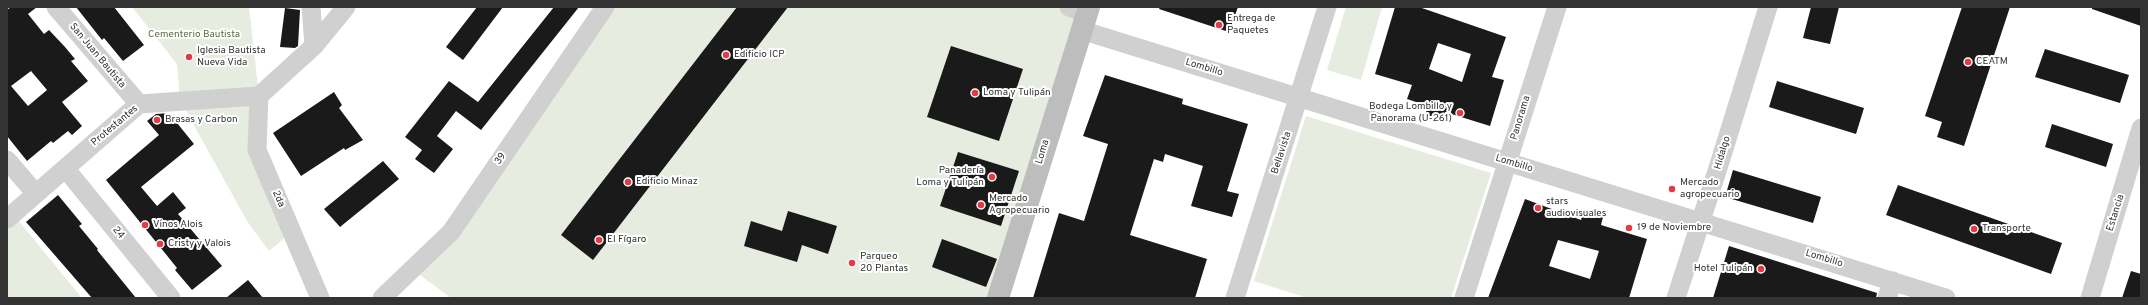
<!DOCTYPE html>
<meta charset="utf-8">
<style>
body{margin:0}
#map{position:relative;width:2148px;height:305px;overflow:hidden;background:#fff;font-family:Overpass,sans-serif}
canvas{display:block}
.frame{position:absolute;inset:0;border:8px solid #333;pointer-events:none}
</style>
<div id="map">
<canvas width="2148" height="305"></canvas>
<div class="frame"></div>
</div>
<script>
const context = document.querySelector('canvas').getContext('2d');
context.lineJoin = 'round';
function fill(path, color) { context.fillStyle = color; context.fill(path, 'evenodd'); }
function stroke(path, color, width, dash) { context.strokeStyle = color; context.lineWidth = width; context.lineCap = dash ? 'butt' : 'round'; context.setLineDash(dash || []); context.stroke(path); }
function write(font, color, halo, rows, align = 'center') {
  context.font = font + ' Overpass,sans-serif'; context.lineWidth = 4; context.setLineDash([]); context.textBaseline = 'middle'; context.strokeStyle = halo; context.fillStyle = color; for (const [text, x, y, turn = 0] of rows) {
    context.save(); context.translate(x, y); context.rotate((+turn || 0) * Math.PI / 180); context.textAlign = isNaN(turn) ? turn : align; if (halo) context.strokeText(text, 0, 0); context.fillText(text, 0, 0); context.restore();
  }
}
fill(new Path2D(`
 M132,7H249L259,96L257,150L292,232L269,251L247,221L180,100L177,64Z
 M605,7H1069L1087,13L998,298H451L412,269Z
 M1346,7H1382L1361,80L1327,70Z
 M1306,116L1491,173L1451,298H1307L1254,281Z
 M13,214L82,298H7V219Z`), '#e6ecdf');
fill(new Path2D(`
 M11,7H37L28,14L44,34L49,30L65,47L75,59L71,61L88,81L62,102L82,126L72,135L68,131L53,143L51,141L27,161L7,136V10ZM31,71L47,90L28,106L11,86Z
 M76,7H114L144,45L123,61L104,38L102,40Z
 M477,7H503L463,60L446,47Z
 M554,7H579L481,130L456,111L437,136L453,149L434,173L415,159L422,150L405,137L449,81L478,102Z
 M737,7H788L593,260L561,235Z
 M1160,7H1238L1229,32L1159,9Z
 M1395,7H1419L1506,37L1492,77L1504,80L1490,126L1445,112L1442,121L1425,115L1428,106L1407,99L1412,85L1375,74ZM1438,43L1471,54L1462,82L1429,69Z
 M1811,7H1839L1830,44L1803,38Z
 M1962,7H2010L1964,146L1937,137L1942,122L1925,116Z
 M2092,7H2141V26L2092,9Z
 M285,8L300,10L298,46L295,48L280,47Z
 M951,46L1023,69L999,141L927,117Z
 M2045,49L2129,75L2120,103L2035,77Z
 M1105,75L1183,99L1182,104L1248,124L1227,191L1239,194L1232,217L1191,206L1203,166L1165,154L1163,162L1154,159L1130,235L1207,259L1195,298H1033L1059,213L1084,221L1108,144L1083,136Z
 M1777,81L1864,108L1856,134L1769,107Z
 M334,92L342,105L339,108L363,140L345,150L344,148L301,176L273,133Z
 M169,113L194,144L141,187L157,206L173,192L186,208L178,214L222,266L192,290L175,270L177,268L106,180L159,135L147,121L156,114Z
 M2052,124L2113,144L2106,167L2045,147Z
 M958,152L1019,171L1001,226L940,206Z
 M383,161L399,179L340,227L324,209Z
 M1733,170L1821,197L1813,223L1725,197Z
 M1898,185L2062,243L2051,274L1886,215Z
 M58,195L82,224L79,226L98,249L97,250L136,298H92L26,222Z
 M1525,199L1581,220L1583,212L1603,217L1601,225L1647,239L1629,298H1488ZM1558,240L1599,251L1590,279L1549,266Z
 M788,211L837,226L828,254L802,245L797,262L744,246L751,221L782,231Z
 M942,239L997,259L986,287L932,267Z
 M1729,246L1877,293L1876,298H1713Z
 M2131,271L2141,274V298H2122Z
 M248,280L263,298H226Z`), '#1a1a1a');
stroke(new Path2D(`
 M56,7L139,104
 M311,7L314,46
 M1069,7L1087,13
 M1081,30L1946,298
 M259,96L257,150L320,298
 M259,96L314,46L346,7
 M7,160L36,194
 M65,168L171,298
 M7,219L139,104L259,96
 M382,298L451,232L605,7
 M1235,298L1327,7
 M1464,298L1557,7
 M1676,298L1718,168L1768,7
 M1887,298L1893,281
 M2090,298L2141,128`), '#d0d0d0', 19);
stroke(new Path2D(`
 M998,298L1089,7`), '#bdbdbd', 22);
for (const [x, y, r, color] of [
 [1219,25,4,"#e63946"],
 [726,55,4,"#e63946"],
 [189,57,4,"#e63946"],
 [1968,62,4,"#e63946"],
 [975,93,4,"#e63946"],
 [1460,113,4,"#e63946"],
 [157,120,4,"#e63946"],
 [992,177,4,"#e63946"],
 [628,182,4,"#e63946"],
 [1672,189,4,"#e63946"],
 [981,205,4,"#e63946"],
 [1538,208,4,"#e63946"],
 [145,225,4,"#e63946"],
 [1629,228,4,"#e63946"],
 [1974,229,4,"#e63946"],
 [599,240,4,"#e63946"],
 [160,244,4,"#e63946"],
 [852,263,4,"#e63946"],
 [1761,269,4,"#e63946"]
]) { const dot = new Path2D(); dot.arc(x, y, r, 0, 2 * Math.PI); context.fillStyle = color; context.fill(dot); stroke(dot, '#fff', 1.5); }
write('10px', '#333', '#fff', [
 ["Entrega de",1227,19],
 ["Paquetes",1227,31],
 ["Iglesia Bautista",197,51],
 ["Nueva Vida",197,63],
 ["Edificio ICP",734,55],
 ["CEATM",1976,62],
 ["Loma y Tulipán",983,93],
 ["Bodega Lombillo y",1452,107,"right"],
 ["Panorama (U-261)",1452,119,"right"],
 ["Brasas y Carbon",165,120],
 ["Panadería",984,171,"right"],
 ["Loma y Tulipán",984,183,"right"],
 ["Edificio Minaz",636,182],
 ["Mercado",1680,183],
 ["agropecuario",1680,195],
 ["Mercado",989,199],
 ["Agropecuario",989,211],
 ["stars",1546,202],
 ["audiovisuales",1546,214],
 ["Vinos Alois",153,225],
 ["19 de Noviembre",1637,228],
 ["Transporte",1982,229],
 ["El Fígaro",607,240],
 ["Cristy y Valois",168,244],
 ["Parqueo",860,257],
 ["20 Plantas",860,269],
 ["Hotel Tulipán",1753,269,"right"]
], 'left');
write('10px', '#56703f', '#fff', [
 ["Cementerio Bautista",194,35]
]);
write('10px', '#333', '#fff', [
 ["San Juan Bautista",97,56,50],
 ["Lombillo",1204,68,17],
 ["Panorama",1521,118,-73],
 ["Protestantes",115,126,-40],
 ["Loma",1043,152,-73],
 ["Bellavista",1282,153,-72],
 ["Hidalgo",1723,153,-73],
 ["39",501,159,-56],
 ["Lombillo",1514,164,17],
 ["2da",278,199,67],
 ["Estancia",2116,213,-73],
 ["24",118,233,51],
 ["Lombillo",1824,259,17]
]);
</script>
